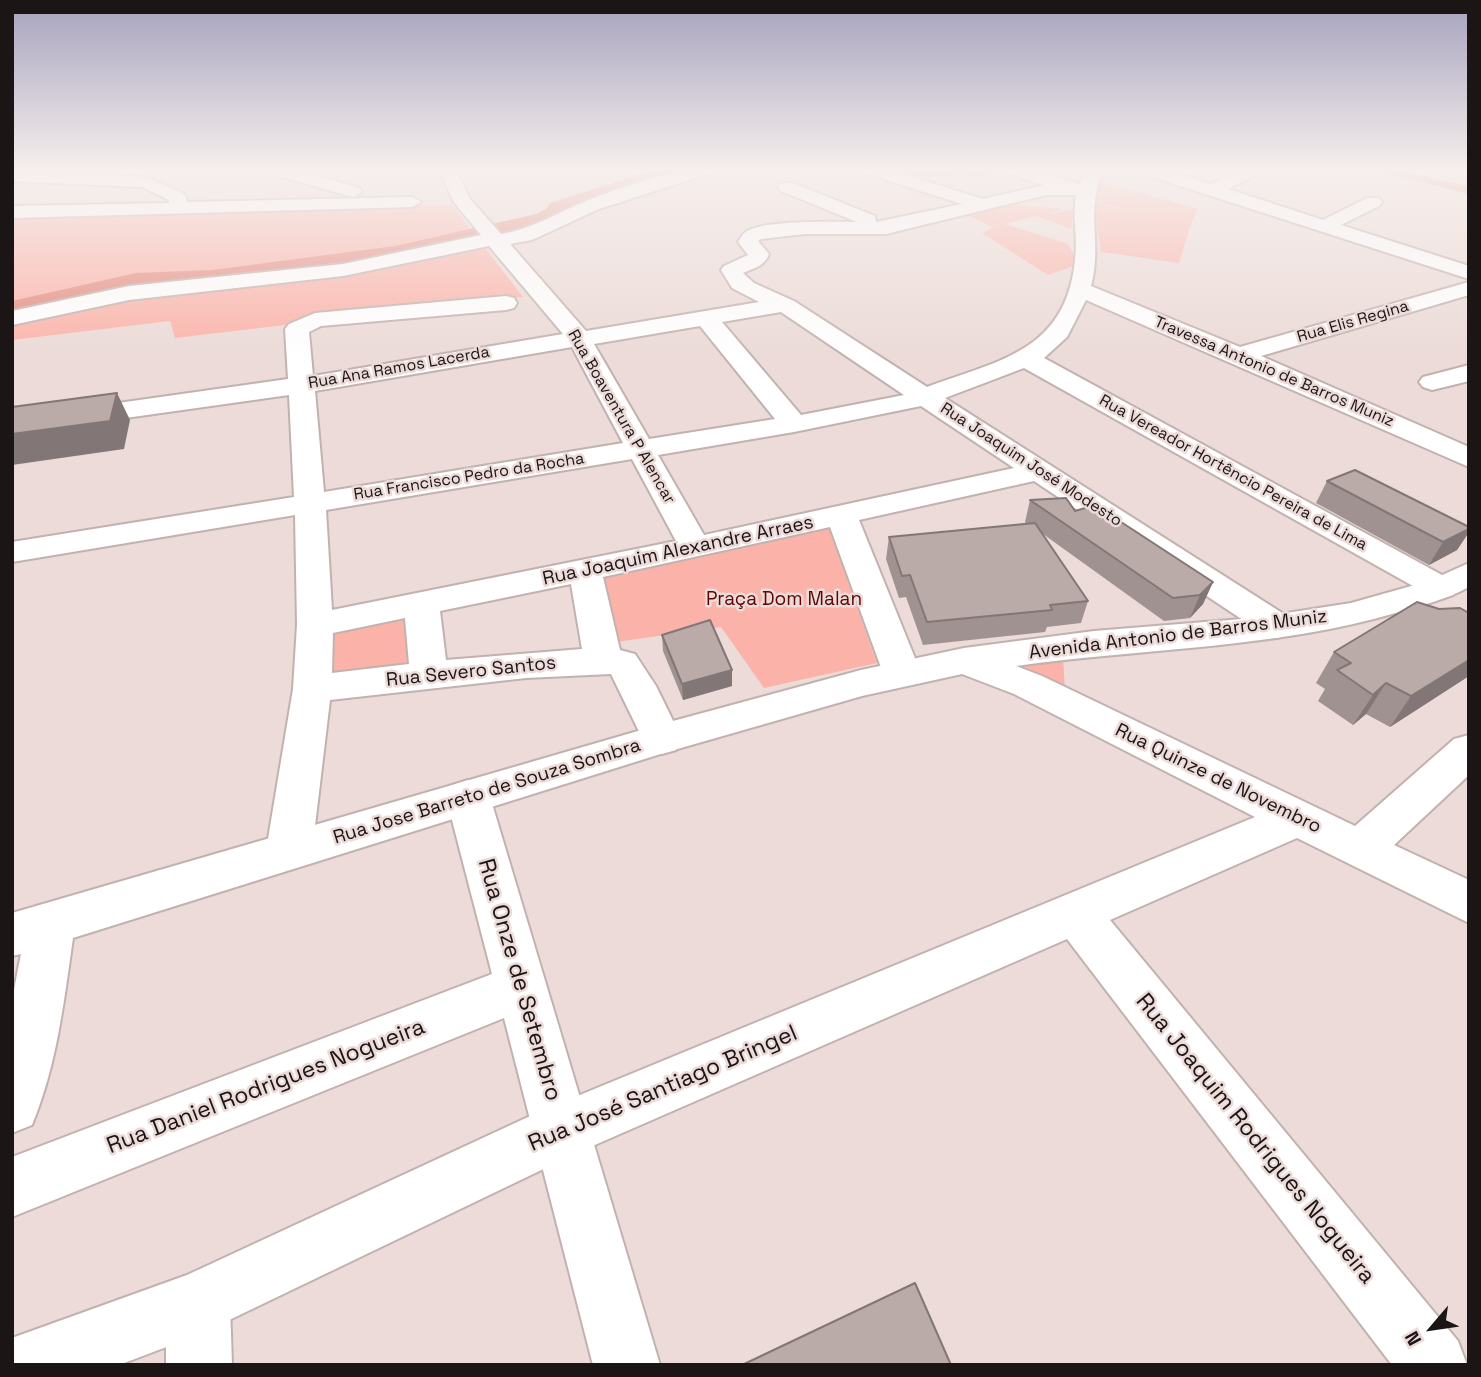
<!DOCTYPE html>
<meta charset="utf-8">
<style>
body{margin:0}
#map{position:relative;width:1481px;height:1377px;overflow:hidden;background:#ecdbd8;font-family:"Space Grotesk",sans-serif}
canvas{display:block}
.frame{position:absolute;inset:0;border:14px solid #1b1515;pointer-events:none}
.north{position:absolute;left:1397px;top:1293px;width:70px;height:70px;-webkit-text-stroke:5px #ecdbd8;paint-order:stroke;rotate:241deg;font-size:19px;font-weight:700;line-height:28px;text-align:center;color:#1b1515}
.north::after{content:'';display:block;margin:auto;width:24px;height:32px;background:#1b1515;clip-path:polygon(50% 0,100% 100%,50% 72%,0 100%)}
</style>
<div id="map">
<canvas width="1481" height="1377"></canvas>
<div class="frame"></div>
<div class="north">N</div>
</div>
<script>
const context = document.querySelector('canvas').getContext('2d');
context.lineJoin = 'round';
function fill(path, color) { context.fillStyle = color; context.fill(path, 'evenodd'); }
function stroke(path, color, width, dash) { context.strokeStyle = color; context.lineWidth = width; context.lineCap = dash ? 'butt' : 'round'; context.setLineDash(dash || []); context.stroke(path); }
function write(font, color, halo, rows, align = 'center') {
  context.font = font + ' "Space Grotesk",sans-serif'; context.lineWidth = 5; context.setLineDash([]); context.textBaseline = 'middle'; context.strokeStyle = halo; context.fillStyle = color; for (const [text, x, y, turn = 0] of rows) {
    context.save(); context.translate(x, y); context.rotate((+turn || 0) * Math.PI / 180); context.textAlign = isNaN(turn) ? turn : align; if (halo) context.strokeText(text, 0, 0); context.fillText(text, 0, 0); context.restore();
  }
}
fill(new Path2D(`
 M884,168H1003L1007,170L973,178L943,169L967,179L904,175Z
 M1098,181L1198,209L1191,224L1179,263L1101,252L1093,203L1171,220L1097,203Z
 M1002,204L1064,209L1047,214L1074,210L1071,229L1036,216L1005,224L1068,244L1079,264L1048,275L982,233L998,225L992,227L963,213Z
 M452,205L523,297L175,338L170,321L12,340V215Z
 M827,523L877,663L764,688L721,627L609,643L597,574Z
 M409,615L408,664L325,673L332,628Z
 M1063,656L1065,691L1015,664Z`), '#fbb3a9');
fill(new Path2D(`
 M1366,168H1387L1469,186V194Z`), '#e4887c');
fill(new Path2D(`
 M660,168H690L687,172L566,213L562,219L551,224L395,260L212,286L136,289L12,317V301L136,273L212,270L395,246L536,214L546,209L550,203Z`), '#e4887c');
const minor = new Path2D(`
 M82,168H96L98,171L96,174L145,177L185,194L187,202L412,197L421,202L412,207L12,218V206L169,203V200L142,187L12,181V171L64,173Z
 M263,168H289L359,188L362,192L353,197L265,172Z
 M439,168H455L470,199L501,234C532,229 557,213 586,201C625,186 675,168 716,168L714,172L599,209L532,240L510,244L586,331L759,302L732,288L721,270L724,266L748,255L738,242C741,237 744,232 749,230C773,220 831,222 857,222L781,191L778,187L781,183H793L875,216L876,222L962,204L861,172L859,168H884L983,199L1044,185L1004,172L1002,168H1026L1080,184L1088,168H1104C1084,213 1103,242 1091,286L1240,347L1469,282V295L1261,356L1469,447V467L1086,300L1067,337L1044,358L1453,581L1458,588L1453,595L1441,599L1429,595L1024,368L945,398L1290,618L1295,626L1290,634L1277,638L1264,634L1034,481L859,520L921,673L915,682L902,686L889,682L883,673L830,527L603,577L620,650L635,654L656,686L682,739L676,750L662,754L648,750L611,674L526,678L330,700L312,851L305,864L289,870L273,864L266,851L293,689L297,625L295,515L12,562V542L294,497L289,395L12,434V418L288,379L285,329L289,324L315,313L506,296L514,298L517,303L514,308L506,310L321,326L309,332L313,376L563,334L489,246L343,276L129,300L12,325V311L129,286L343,264L481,235L453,201ZM1046,195H1076C1072,217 1078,238 1075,260C1066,351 1000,360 927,387L794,301L754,283L743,273C754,268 765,266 769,254L758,241L761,239L805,234H886ZM781,312L904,395L801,415L722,322ZM700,326L775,419L649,439L594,344ZM572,347L623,443L324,492L315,391ZM921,406L1014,468L704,535L658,455L794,432ZM632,459L676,541L332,610L326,510ZM571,584L582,649L446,660L440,611ZM405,618L409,664L332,673L333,633Z
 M1135,168H1160L1211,184L1248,168H1270L1228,189L1323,220L1367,198H1379L1382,202L1379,206L1341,225L1469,266V279L1137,172Z
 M1469,365V381L1432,390L1423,387L1419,382L1423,377Z
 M468,780L483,785L490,797L660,1365H593L504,1018L12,1217V1157L492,974L446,797L453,785Z
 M198,1271L221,1280L230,1303L232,1365H166V1303L175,1280Z`);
const major = new Path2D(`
 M12,168H25L12,175Z
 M1469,563V587C1447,599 1423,605 1399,612C1275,649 1143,648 1016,666L1042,676L1355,826L1454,739L1469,735V775L1394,845L1469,880V923L1297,838L1110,920L1458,1341L1467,1365H1392L1067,939L581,1151L198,1335L119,1365H12V1338L187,1275L541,1111L1255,817L1014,694L962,674L862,696L667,752L73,938C64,1001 57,1065 32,1125L12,1133V1000L21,954L12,956V913L662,724L861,670L964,648L1094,631L1254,618L1351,603L1429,581Z`);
stroke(minor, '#c2b2af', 4);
stroke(major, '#c2b2af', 4);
fill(minor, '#fff');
fill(major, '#fff');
fill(new Path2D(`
 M1327,481L1469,527V532L1457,550L1429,565L1316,503Z
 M1030,500L1075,511L1213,582L1203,604L1190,618L1164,621L1043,534L1088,601L1081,623L1047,627L1045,632L923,645L906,597L899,598L886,559L889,537L1027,524L1025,522Z
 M1439,609L1469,613V676L1390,727L1366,714L1353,725L1318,701L1325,689L1316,683L1334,652Z
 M662,635L732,670V686L683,700L663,651Z`), '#a09290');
fill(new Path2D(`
 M117,393L130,420L124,449L12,465V434Z
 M1469,529V532L1457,550L1429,565L1443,542Z
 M1213,582L1203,604L1190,618L1200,595Z
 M1469,660V676L1390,727L1411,696Z
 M732,670V686L683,700L682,684Z
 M1386,683L1366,714L1353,725L1373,695Z`), '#827776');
const building = new Path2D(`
 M117,393L110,421L12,434V407Z
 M1355,470L1469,527V529L1443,542L1327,481Z
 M1066,498L1075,511L1095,505L1213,582L1200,595L1173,598L1030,500Z
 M1035,523L1088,601L1050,605L1052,610L927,622L910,575L902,576L889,537Z
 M1417,602L1439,609L1460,608L1469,613V660L1411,696L1386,683L1373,695L1337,670L1351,663L1334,652Z
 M710,620L732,670L682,684L662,635Z
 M915,1283L951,1365H742Z`);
fill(building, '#baaaa8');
stroke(building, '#827776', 2);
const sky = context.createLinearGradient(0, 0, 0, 361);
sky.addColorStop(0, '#a6a2bd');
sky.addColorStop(0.47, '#f6efed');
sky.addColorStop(1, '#f6efed00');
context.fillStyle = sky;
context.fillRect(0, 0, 1481, 361);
write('16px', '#1b1515', '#ecdbd8', [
 ["Rua Elis Regina",1353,322,-16],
 ["Rua Ana Ramos Lacerda",399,368,-10],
 ["Travessa Antonio de Barros Muniz",1274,372,23],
 ["Rua Boaventura P Alencar",621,417,60],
 ["Rua Joaquim José Modesto",1031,465,33],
 ["Rua Vereador Hortêncio Pereira de Lima",1233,473,29],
 ["Rua Francisco Pedro da Rocha",469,477,-9]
]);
write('19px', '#1b1515', '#ecdbd8', [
 ["Rua Joaquim Alexandre Arraes",678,551,-12],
 ["Avenida Antonio de Barros Muniz",1178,635,-7],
 ["Rua Severo Santos",471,672,-6],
 ["Rua Quinze de Novembro",1218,779,26],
 ["Rua Jose Barreto de Souza Sombra",487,792,-17]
]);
write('19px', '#5b0706', '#ecdbd8', [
 ["Praça Dom Malan",784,600]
]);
write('23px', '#1b1515', '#ecdbd8', [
 ["Rua Onze de Setembro",519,980,74],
 ["Rua Daniel Rodrigues Nogueira",266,1087,-21],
 ["Rua José Santiago Bringel",663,1089,-23],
 ["Rua Joaquim Rodrigues Nogueira",1255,1139,51]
]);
</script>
